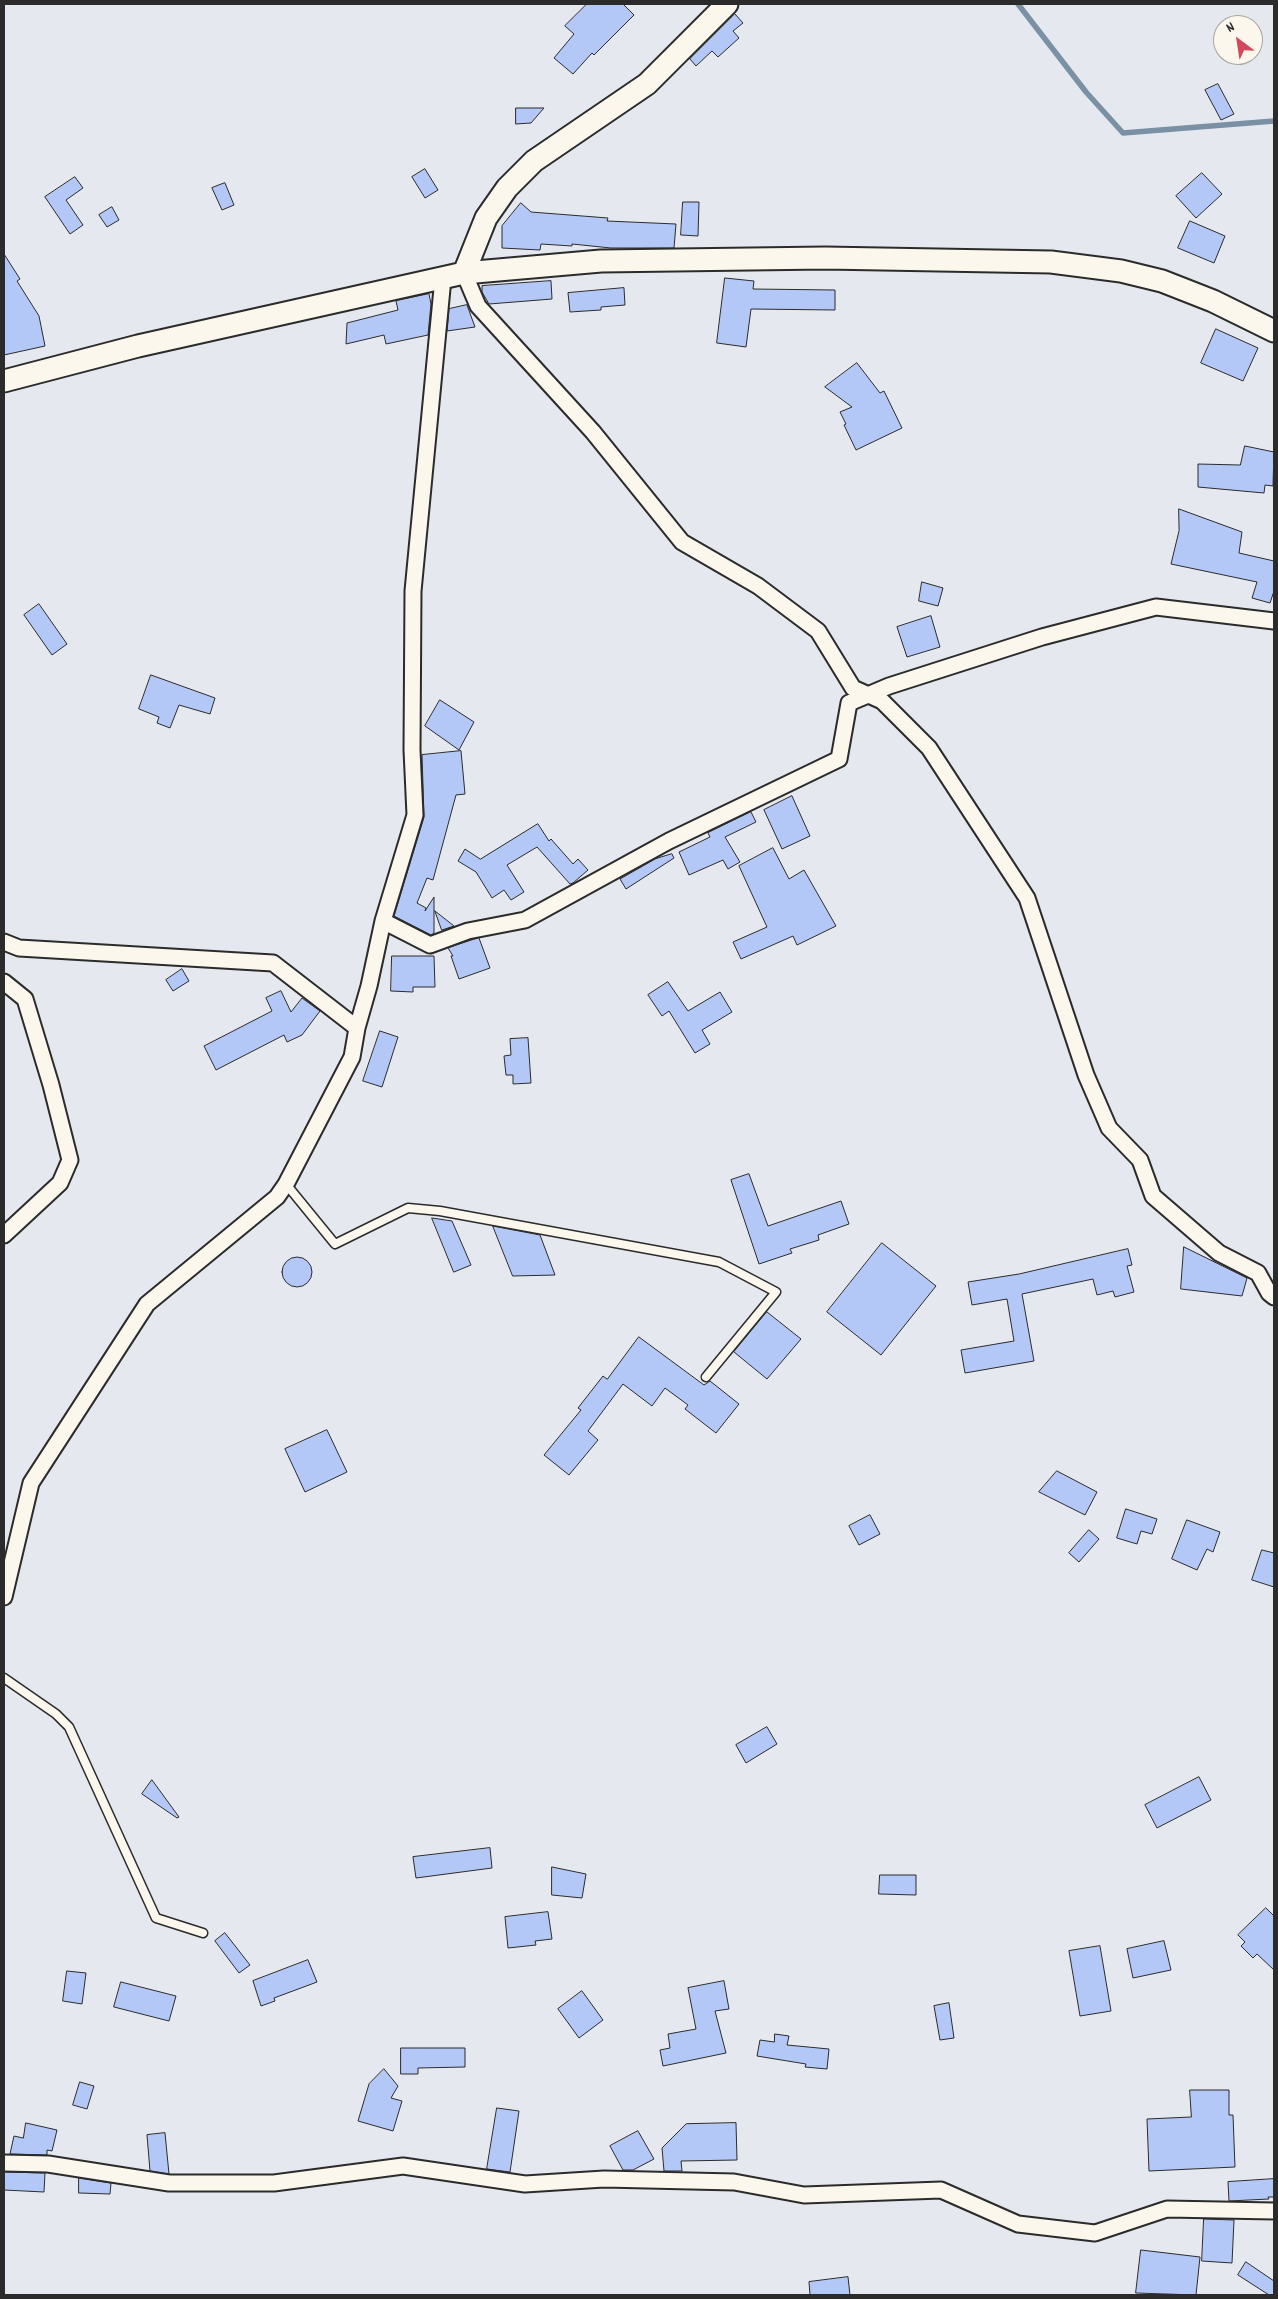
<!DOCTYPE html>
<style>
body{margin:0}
#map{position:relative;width:1278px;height:2299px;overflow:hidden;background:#e5e9ef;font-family:Dekko,sans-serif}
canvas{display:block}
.frame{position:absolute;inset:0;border:5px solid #2b2b2b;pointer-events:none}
.north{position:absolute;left:1213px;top:15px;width:50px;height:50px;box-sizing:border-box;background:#fbf7ec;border:1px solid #a8a59f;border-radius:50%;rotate:329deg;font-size:14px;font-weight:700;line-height:20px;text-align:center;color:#2b2b2b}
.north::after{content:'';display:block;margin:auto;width:18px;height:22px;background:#d1495b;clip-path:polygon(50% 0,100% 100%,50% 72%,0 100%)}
</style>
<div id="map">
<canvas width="1278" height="2299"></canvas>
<div class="frame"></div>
<div class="north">N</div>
</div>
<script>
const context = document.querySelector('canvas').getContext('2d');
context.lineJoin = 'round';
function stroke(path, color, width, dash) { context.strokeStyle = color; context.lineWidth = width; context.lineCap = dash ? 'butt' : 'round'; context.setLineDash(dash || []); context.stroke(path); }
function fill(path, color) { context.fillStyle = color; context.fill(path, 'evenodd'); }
stroke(new Path2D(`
 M1018,4L1086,92L1123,133L1274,121`), '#7a90a5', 5.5);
const building = new Path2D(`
 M587,4H623L634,15L594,55L592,53L573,74L554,58L574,34L565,26Z
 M735,14L743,23L733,31L739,38L718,57L712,51L696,66L690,59Z
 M1218,84L1234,114L1221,120L1205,90Z
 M516,108H544L531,123L516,124Z
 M425,169L438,190L425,198L412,177Z
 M1202,173L1222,194L1196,218L1176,196Z
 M75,177L83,188L66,200L83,225L70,234L45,197Z
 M225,183L234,205L222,210L212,188Z
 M683,202H699L698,236L681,235Z
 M521,203L531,212L608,218L607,221L676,224L674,248H611L572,244V246L541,244L540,250L502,248V226Z
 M112,207L119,220L107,227L99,215Z
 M1190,221L1225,236L1214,263L1178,248Z
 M4,254L20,279L17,281L39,316L45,346L4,355Z
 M725,278L754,281L753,289L835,290V310L751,309L746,347L717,343Z
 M551,281L552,299L489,304L482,292V286Z
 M624,288L625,305L601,307V310L570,312L568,293Z
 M429,294L431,304L428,335L386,344L384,335L346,344L347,323L398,310L396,301Z
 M467,305L475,327L447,331L449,309Z
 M1216,329L1258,348L1243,381L1201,363Z
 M857,363L880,393L884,391L902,428L856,450L844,425L846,424L840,412L852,407L825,387Z
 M1245,446L1274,452L1273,486L1265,485L1264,493L1198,487V464L1240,465Z
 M1179,509L1242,532L1239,553L1274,561V591L1270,603L1252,598L1257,582L1171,564L1179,531Z
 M922,582L943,588L938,606L919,601Z
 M39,604L67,644L52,655L24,615Z
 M931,616L940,647L907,657L897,627Z
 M151,675L215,698L210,714L179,705L170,728L157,723L159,717L139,709Z
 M440,700L474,722L459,750L425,726Z
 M461,751L465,794L456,795L433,880L427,878L417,903L426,908L425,911L434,897V933L431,935L394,916L424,817L422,755Z
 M792,796L810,836L782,849L764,810Z
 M751,812L756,822L725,837L740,862L728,869L723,860L689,875L679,852L710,837L708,833Z
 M538,824L549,841L551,839L573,864L578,859L588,870L573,883L570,884L537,847L507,865L524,892L511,900L504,890L492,898L476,872L458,861L465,849L480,859Z
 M773,848L789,879L804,870L836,926L797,945L793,936L741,959L733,942L767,927L739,866Z
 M672,854L674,858L626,889L620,879L655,859Z
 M435,911L454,926L442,930Z
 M479,938L490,968L459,979L451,956H453L448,948Z
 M392,956H434L435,987H413V992L391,991Z
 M182,969L189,981L173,991L166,980Z
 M668,982L688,1011L720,992L732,1012L702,1030L710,1044L695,1053L669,1011L662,1016L648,995Z
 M281,991L291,1012L302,998L320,1011L302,1035L287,1042L284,1035L216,1070L204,1046L272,1011L266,998Z
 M380,1031L398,1037L382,1087L363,1081Z
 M528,1038L531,1083L513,1084V1075H506L504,1056L511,1055L510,1039Z
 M749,1174L768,1226L841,1201L849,1224L818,1235L819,1240L790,1249L792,1253L759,1264L731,1180Z
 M432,1218L452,1221L471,1265L454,1272Z
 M493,1226L540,1235L555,1275L513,1276Z
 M882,1243L936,1286L881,1355L827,1312Z
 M1184,1247L1247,1278L1242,1296L1181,1289Z
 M1128,1249L1132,1265L1127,1266L1134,1292L1115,1297L1113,1291L1097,1295L1093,1279L1022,1294L1034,1361L965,1373L961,1350L1014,1341L1007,1299L972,1305L968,1282L1019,1274Z
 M282 1272a15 15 0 1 1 30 0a15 15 0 1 1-30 0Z
 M767,1312L801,1339L767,1379L734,1352Z
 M639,1337L704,1385L710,1381L739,1404L716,1433L685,1409L688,1405L665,1388L652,1406L623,1384L588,1431L598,1440L569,1475L544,1455L581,1410L578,1408L603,1376L607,1379Z
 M327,1430L347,1472L305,1492L285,1449Z
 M1057,1471L1097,1492L1085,1515L1039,1492Z
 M1126,1509L1157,1519L1152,1534L1141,1531L1137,1544L1117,1538Z
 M870,1515L880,1534L859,1545L849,1526Z
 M1187,1520L1220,1532L1213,1552L1207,1549L1197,1570L1172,1559Z
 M1089,1530L1099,1539L1079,1562L1069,1553Z
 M1262,1550L1274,1553V1587L1252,1580Z
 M767,1727L777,1744L746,1763L736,1745Z
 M1199,1777L1211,1800L1157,1828L1145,1805Z
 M152,1780L179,1817L177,1818L142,1794Z
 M490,1848L492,1868L416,1878L413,1857Z
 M552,1867L586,1874L582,1898L552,1895Z
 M880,1875H916V1895L879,1894Z
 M1266,1908L1274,1916V1970L1257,1954L1253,1958L1241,1946L1245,1942L1238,1935Z
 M548,1912L552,1939L535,1941L536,1945L508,1948L505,1917Z
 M225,1933L250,1965L239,1973L215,1941Z
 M1164,1941L1171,1970L1133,1978L1127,1949Z
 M1100,1946L1111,2011L1080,2016L1069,1951Z
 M308,1960L317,1982L274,1998L275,2001L261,2006L253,1981Z
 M67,1971L86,1973L82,2004L63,2001Z
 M724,1981L729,2009L715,2011L726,2053L663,2066L660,2050L670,2048L668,2034L696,2029L688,1988Z
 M121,1982L176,1996L169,2021L114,2007Z
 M582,1991L603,2020L579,2038L558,2009Z
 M949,2003L954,2038L940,2040L934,2006Z
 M775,2034L789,2036L787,2045L829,2049L827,2069L805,2067L806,2064L757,2056L760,2040L774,2042Z
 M401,2048H465V2067L418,2068V2074H401Z
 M384,2069L398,2086L391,2098L402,2101L393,2131L358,2121L369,2084Z
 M80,2082L94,2086L87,2109L73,2105Z
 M1190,2090H1229V2115H1233L1235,2167L1149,2171L1147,2119L1191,2117Z
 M497,2108L519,2111L510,2172L487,2169Z
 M26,2123L57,2130L52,2151L47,2150V2155L10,2154L14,2136L23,2138Z
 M736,2123L737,2160L681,2161L682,2171H664L662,2148L686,2124Z
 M638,2131L654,2159L633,2170H623L610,2146Z
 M165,2133L169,2174L150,2171L147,2135Z
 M5,2172L45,2173L44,2192L4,2190Z
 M79,2178L111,2183L110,2194L79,2193Z
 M1274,2179V2197H1268L1269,2199L1229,2201L1228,2182Z
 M1204,2219L1234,2220L1232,2263L1202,2261Z
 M1141,2250L1200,2257L1196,2295L1136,2293Z
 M1246,2262L1274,2281V2295H1269L1238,2275Z
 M848,2277L850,2295H810L809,2282Z`);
fill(building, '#b3c8f7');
stroke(building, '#2b2b2b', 1);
const lane = new Path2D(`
 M286,1184L335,1244L408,1208L440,1211L719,1262L776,1292L706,1377
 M4,1678L56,1714L69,1727L156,1918L203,1933`);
const street = new Path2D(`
 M464,273L478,306L593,432L682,542L758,586L818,631L853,688L882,701L929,748L1027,898L1086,1075L1109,1128L1140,1160L1153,1196L1219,1253L1258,1273L1269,1293L1274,1297
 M383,921L430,945L468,931L525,920L669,841L839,759L849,703L889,686L1042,637L1156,607L1274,621
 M4,942L19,948L273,963L357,1028L352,1057L286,1184L277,1197L147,1304L31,1483L4,1597
 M4,982L25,999L51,1085L70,1160L60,1183L4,1235
 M357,1028L369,986L383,921L415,815L412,750L413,591L443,278
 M4,2163L48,2164L169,2183H274L403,2166L525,2184L604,2179L734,2182L804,2195L941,2190L1018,2224L1095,2233L1167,2209L1274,2211`);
const secondary = new Path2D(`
 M464,273L486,218L507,188L534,161L647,84L727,4
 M4,381L138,346L464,273L601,261L825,258L1051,262L1121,271L1162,281L1213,301L1274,331`);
stroke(lane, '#2b2b2b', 11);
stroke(street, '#2b2b2b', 19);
stroke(secondary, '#2b2b2b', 25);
stroke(lane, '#fbf7ec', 8);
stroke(street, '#fbf7ec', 15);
stroke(secondary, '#fbf7ec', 21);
</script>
